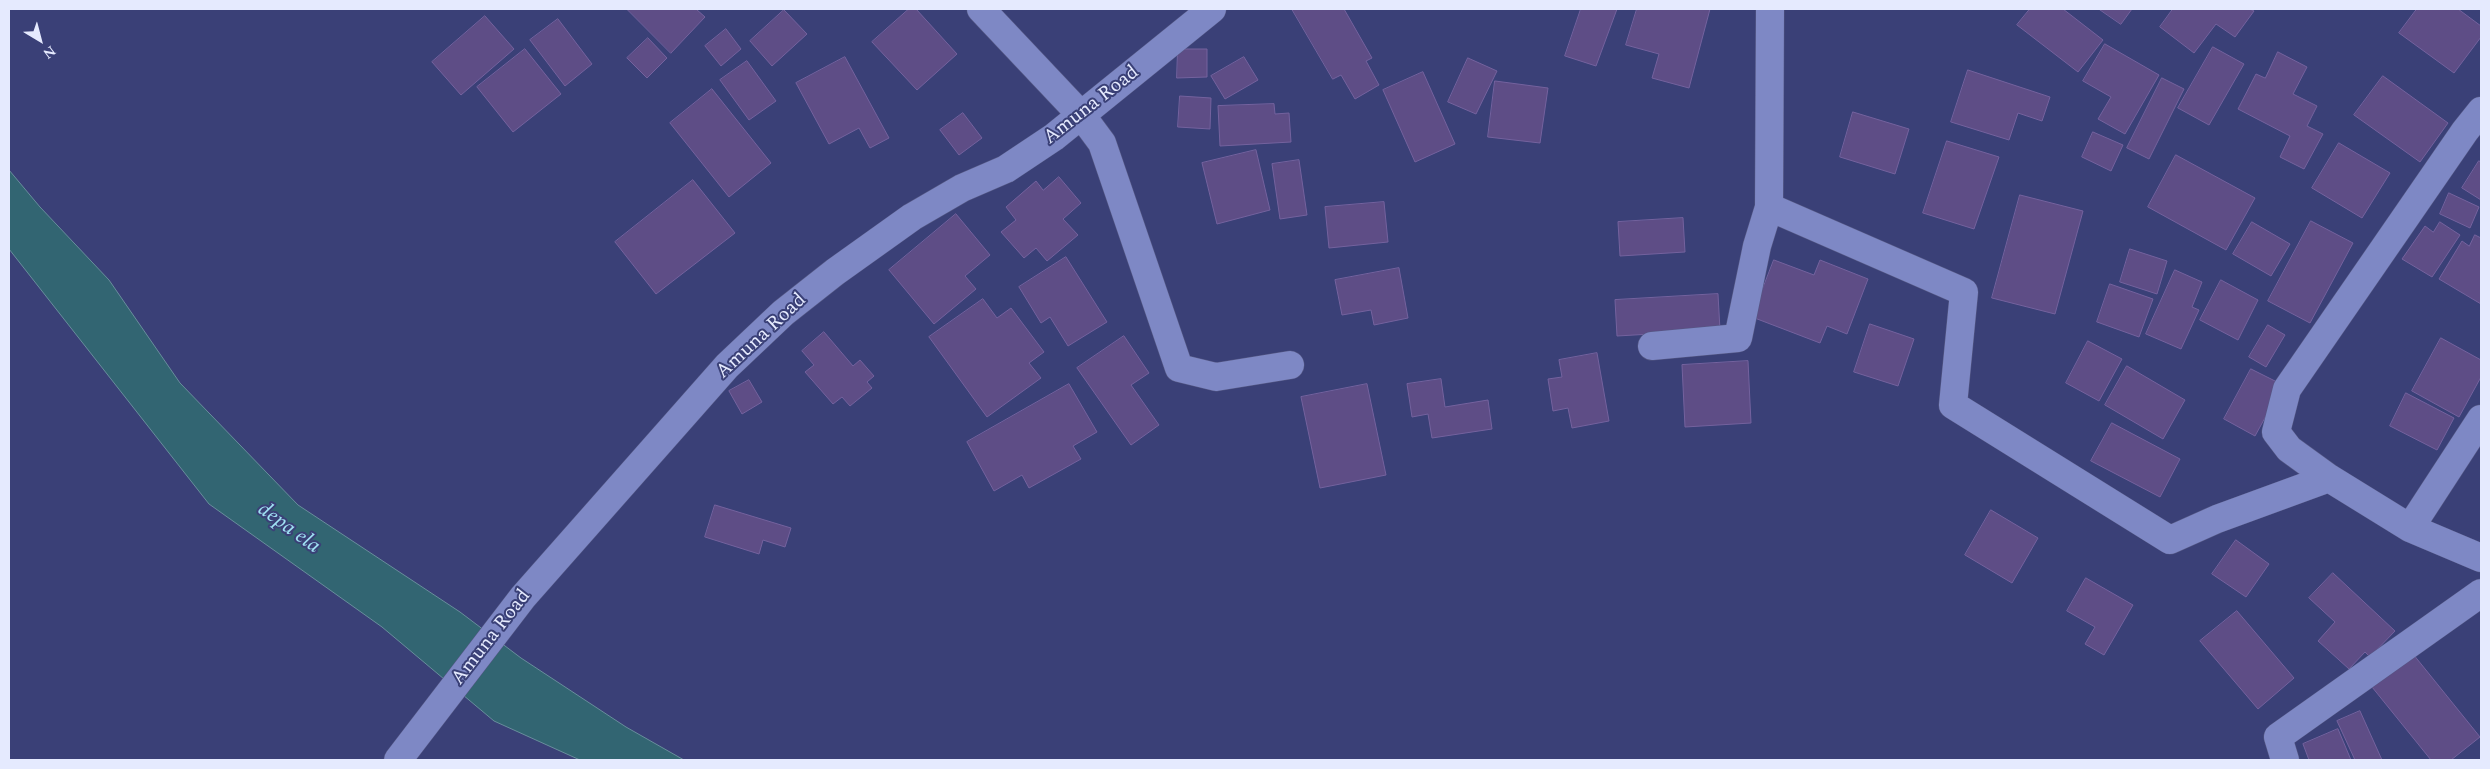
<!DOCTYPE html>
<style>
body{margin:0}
#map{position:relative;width:2490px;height:769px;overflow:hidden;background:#3a4077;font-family:Spectral,serif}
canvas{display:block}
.frame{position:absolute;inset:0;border:10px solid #e5eafe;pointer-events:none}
.north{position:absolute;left:15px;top:15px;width:50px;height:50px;-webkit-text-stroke:4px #3a4077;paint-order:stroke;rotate:143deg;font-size:14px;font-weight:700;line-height:20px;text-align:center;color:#e5eafe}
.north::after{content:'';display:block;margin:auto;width:18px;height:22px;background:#e5eafe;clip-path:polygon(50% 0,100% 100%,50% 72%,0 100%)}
</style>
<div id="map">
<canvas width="2490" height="769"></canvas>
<div class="frame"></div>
<div class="north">N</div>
</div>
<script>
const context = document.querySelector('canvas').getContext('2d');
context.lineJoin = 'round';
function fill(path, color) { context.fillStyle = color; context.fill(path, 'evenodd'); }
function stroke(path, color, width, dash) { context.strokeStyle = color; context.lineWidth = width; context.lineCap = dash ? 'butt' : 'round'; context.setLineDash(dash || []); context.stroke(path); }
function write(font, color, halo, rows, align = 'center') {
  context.font = font + ' Spectral,serif'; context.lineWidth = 4; context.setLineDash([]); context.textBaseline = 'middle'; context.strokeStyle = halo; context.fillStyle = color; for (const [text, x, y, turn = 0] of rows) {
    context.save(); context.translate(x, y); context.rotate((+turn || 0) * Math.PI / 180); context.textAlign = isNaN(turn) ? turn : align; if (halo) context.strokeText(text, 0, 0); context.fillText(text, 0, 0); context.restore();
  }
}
const water = new Path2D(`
 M9,170L40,207L109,280L180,383L298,505L460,612L521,658L626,727L684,760H580L494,721L382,627L209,504L9,249Z`);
fill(water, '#326572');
stroke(water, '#688d9c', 1);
const building = new Path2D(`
 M627,9H696L705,17L671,53Z
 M909,9H916L957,54L917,90L872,42Z
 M1292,9H1344L1372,58L1366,61L1379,85L1355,99L1341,75L1333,79Z
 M1581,9H1617L1596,66L1565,56Z
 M1637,9H1710L1689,88L1652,78L1659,54L1626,45Z
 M2030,9H2063L2103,40L2078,72L2017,25Z
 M2099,9H2132L2121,24Z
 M2173,9H2250L2254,11L2235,37L2216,24L2194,53L2160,27Z
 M2417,9H2458L2481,26V37L2454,73L2399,33Z
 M784,10L807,34L772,66L750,41Z
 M485,16L514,49L461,95L432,62Z
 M558,19L592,64L565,86L530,40Z
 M726,29L741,49L721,66L705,46Z
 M648,38L667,58L647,78L627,58Z
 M2105,44L2159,75L2125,134L2098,119L2111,97L2083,81Z
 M2213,47L2244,64L2209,125L2178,108Z
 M525,49L561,94L513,132L477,87Z
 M1178,49H1207V77L1177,78Z
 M2278,52L2307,67L2293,94L2317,106L2307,126L2323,134L2304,169L2280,157L2290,136L2238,109L2256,74L2265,78Z
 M845,57L889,138L870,148L859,128L829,144L796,83Z
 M1244,57L1258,80L1225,99L1211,76Z
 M1468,58L1497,71L1476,114L1448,102Z
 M747,61L776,101L749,120L720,80Z
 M1968,70L2050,97L2042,121L2018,113L2009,140L1951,122Z
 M1423,72L1455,144L1415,162L1383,90Z
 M2383,76L2448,123L2420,162L2354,115Z
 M2162,78L2184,89L2149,159L2127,148Z
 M1495,81L1548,88L1540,143L1488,137Z
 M712,89L771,163L729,197L670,123Z
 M1180,96L1211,98L1210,129L1178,127Z
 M1274,104L1275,114L1289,113L1291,142L1220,146L1218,106Z
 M1853,112L1909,129L1895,174L1840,157Z
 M963,113L982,138L959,155L940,130Z
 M2093,132L2123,145L2111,171L2082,157Z
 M1947,141L1999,157L1974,229L1923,213Z
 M2339,143L2390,173L2362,218L2312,188Z
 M1256,150L1270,210L1217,224L1202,163Z
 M2176,155L2255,198L2226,250L2148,207Z
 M1299,160L1307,215L1280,219L1272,164Z
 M2479,161L2481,162V200L2462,188Z
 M1059,177L1081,203L1063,219L1078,235L1047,261L1036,248L1024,258L1001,232L1016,220L1006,207L1036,181L1043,190Z
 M693,180L735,233L656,294L615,242Z
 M2449,193L2479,207L2470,228L2440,214Z
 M2020,195L2083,211L2055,314L1992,298Z
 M1384,202L1388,242L1329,248L1325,207Z
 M956,214L990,255L965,276L976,289L934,324L889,270Z
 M1683,218L1685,252L1620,256L1618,222Z
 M2311,221L2353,243L2310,323L2268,301Z
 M2252,222L2290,244L2271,276L2233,254Z
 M2440,222L2460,235L2432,277L2402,259L2425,226L2433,232Z
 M2475,235L2481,238V304L2439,279L2462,241L2469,246Z
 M2130,249L2167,261L2157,294L2120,282Z
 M1066,257L1107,322L1068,346L1050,317L1041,323L1019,287Z
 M1774,260L1814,275L1820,260L1868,279L1847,334L1827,326L1820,343L1752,317Z
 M1399,268L1408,318L1374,325L1371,310L1342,315L1335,280Z
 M2175,270L2202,282L2192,307L2199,310L2181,349L2146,334Z
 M2221,280L2258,300L2238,340L2200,320Z
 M2110,284L2153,299L2139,337L2097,322Z
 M1718,294L1720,330L1617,336L1615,300Z
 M983,299L997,318L1011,308L1044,352L1029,363L1041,378L987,417L929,337Z
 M1870,324L1914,339L1898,386L1854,372Z
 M2268,325L2285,335L2266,367L2249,357Z
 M824,332L853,366L860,360L874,376L867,382L872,388L850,406L842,397L833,404L805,372L814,365L802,351Z
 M1124,336L1149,373L1131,385L1159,425L1131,445L1077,368Z
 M2441,338L2481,360V377L2459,417L2412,391Z
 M2088,341L2122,359L2099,401L2066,383Z
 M1597,353L1609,421L1572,428L1568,408L1553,411L1548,379L1562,377L1559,360Z
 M1748,361L1751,423L1685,427L1682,365Z
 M2127,366L2185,400L2163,439L2105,405Z
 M2251,369L2283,385L2255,436L2224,419Z
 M1441,379L1445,407L1488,400L1492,429L1432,438L1428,414L1412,417L1407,384Z
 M749,380L762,402L742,414L729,391Z
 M1069,384L1097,432L1073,446L1081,459L1029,488L1022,475L994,491L967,442Z
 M1367,384L1386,475L1320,488L1301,397Z
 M2406,393L2454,418L2437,450L2390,426Z
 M2112,423L2180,459L2160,497L2091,461Z
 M715,505L791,528L785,547L763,540L759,554L705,537Z
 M1991,510L2038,538L2012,583L1965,555Z
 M2236,540L2269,564L2246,597L2212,574Z
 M2333,573L2395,631L2370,657L2365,652L2349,669L2318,641L2335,622L2309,598Z
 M2086,578L2133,605L2104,655L2085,644L2095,627L2067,611Z
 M2237,611L2294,678L2258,709L2200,641Z
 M2413,654L2480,737L2451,760H2431L2372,687Z
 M2360,711L2382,760H2355L2337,721Z
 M2338,729L2351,760H2309L2303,744Z`);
fill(building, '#5e4d86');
stroke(building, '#74629e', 1);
const minor = new Path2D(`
 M981,9L1082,116L1102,143L1179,368L1216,377L1290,365
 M1770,9L1769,207L1964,292L1953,405L2170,540L2217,519L2329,478
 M2481,111L2465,131L2287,389L2276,432L2289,449L2329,478L2410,528L2481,558
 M1652,346L1738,338L1757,246L1769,207
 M2410,528L2481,419
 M398,760L523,597L727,366L783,313L835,272L912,217L962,188L1006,169L1054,137L1212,9
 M2285,760L2278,737L2481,593`);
stroke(minor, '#555884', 29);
stroke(minor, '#7e88c5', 28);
write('20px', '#e5eafe', '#3a4077', [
 ["Amuna Road",1092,106,-38],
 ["Amuna Road",762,337,-43],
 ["Amuna Road",492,638,-52]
]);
write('italic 21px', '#9fe1f3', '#3a4077', [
 ["depa ela",288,529,36]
]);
</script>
